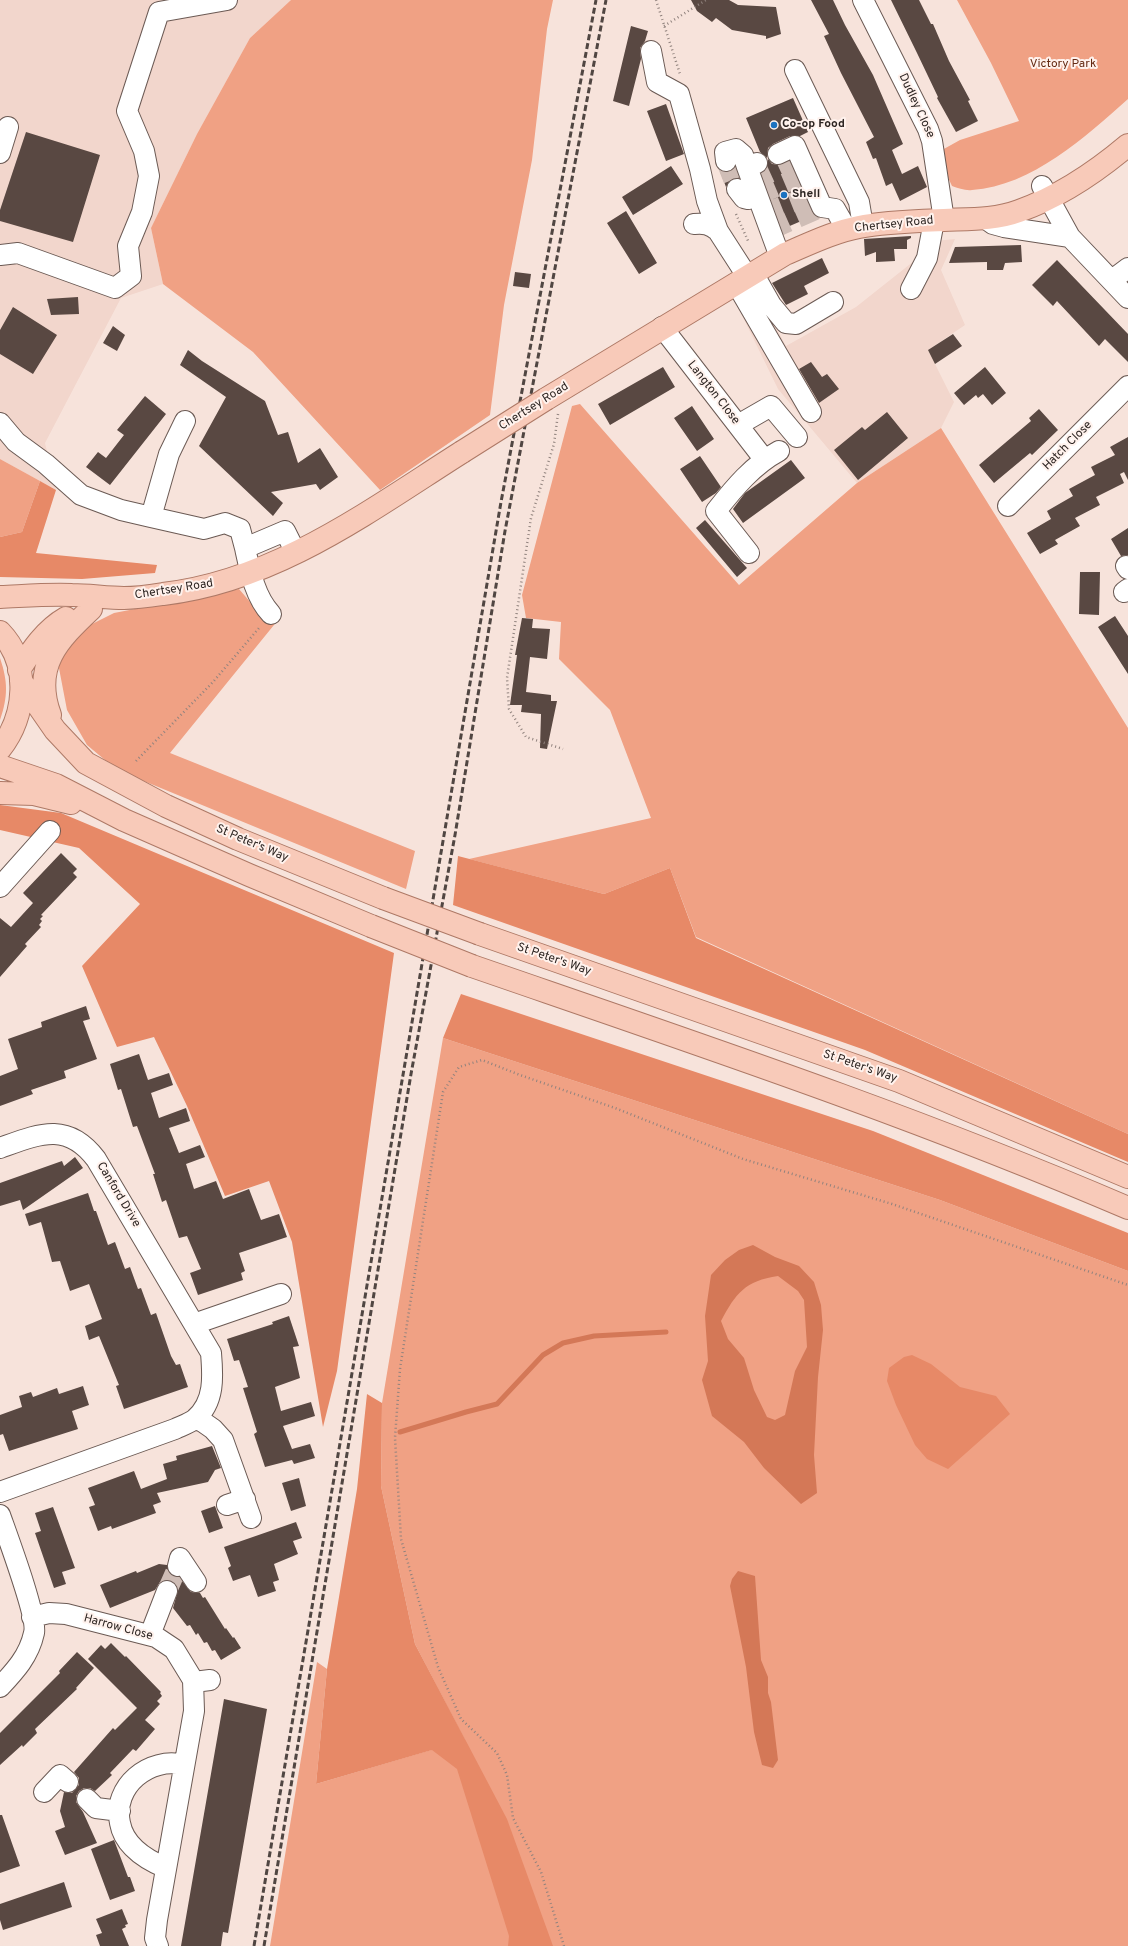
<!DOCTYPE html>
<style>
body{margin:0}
canvas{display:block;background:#f7e3db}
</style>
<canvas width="1128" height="1946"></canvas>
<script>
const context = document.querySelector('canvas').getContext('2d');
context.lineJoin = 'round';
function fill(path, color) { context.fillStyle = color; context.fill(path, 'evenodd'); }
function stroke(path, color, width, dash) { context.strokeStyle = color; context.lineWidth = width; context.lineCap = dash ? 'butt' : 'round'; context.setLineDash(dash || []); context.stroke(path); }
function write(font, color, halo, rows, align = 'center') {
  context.font = font + ' Overpass,sans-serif'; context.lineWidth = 4; context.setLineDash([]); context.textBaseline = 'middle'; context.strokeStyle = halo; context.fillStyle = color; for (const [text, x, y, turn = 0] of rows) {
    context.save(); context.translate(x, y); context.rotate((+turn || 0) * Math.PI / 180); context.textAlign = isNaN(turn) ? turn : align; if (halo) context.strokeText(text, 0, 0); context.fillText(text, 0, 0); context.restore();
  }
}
fill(new Path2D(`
 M0,0H291L250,38L197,134L151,228L163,284L121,298L45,443L56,490L0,459Z
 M955,239L941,270L965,325L928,350L954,402L941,428L857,483L778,389L735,301L755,289L786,346L856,307L914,261L926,242Z`), '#f2d6cc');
fill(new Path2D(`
 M291,0H553L547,29L532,160L504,305L490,415L380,490L253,352L163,284L151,228L197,134L250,38Z
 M957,0H1128V99C1085,137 1032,186 972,190C966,191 958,188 952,186L944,169L942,150L960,140L1019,121L991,63Z
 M580,404L739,585L857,483L941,428L1128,728V1134L696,937L670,868L604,894L469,859L651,818L610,710L559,659L561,622L526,618L522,595L572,406Z
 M0,459L40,481L22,532L0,537Z
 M239,589L251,603L278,620L170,753L415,851L406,889L117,770L87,745L67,710L58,663L78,631L114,613Z
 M0,658C8,682 8,696 0,720Z
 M443,1038L940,1200L1128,1271V1946H270L317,1662L327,1669L316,1784L465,1740L415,1644L381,1486L382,1403Z`), '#f0a184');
fill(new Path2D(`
 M40,481L56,490L36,553L157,565L155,573L82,579L0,577V537L22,532Z
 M0,805L61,813L394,953L337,1371L323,1427L292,1242L269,1181L225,1196L187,1106L154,1037L117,1047L82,966L140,904L79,848L0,830Z
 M458,856L604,894L670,868L696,938L1128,1134V1162L865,1050L453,905Z
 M461,994L873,1131L1128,1233V1271L940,1200L443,1038Z
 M912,1355L931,1364L960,1387L996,1396L1010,1414L948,1469L927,1459L915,1445L896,1405L887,1381L889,1368L904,1357Z
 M367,1394L382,1403L381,1486L415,1644L507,1819L553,1946H508L509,1936L457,1769L432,1750L316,1784L327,1669L357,1489Z`), '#e78967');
fill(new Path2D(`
 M753,1245L775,1257L799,1266L814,1282L821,1305L823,1330L818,1377L814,1455L817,1493L801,1504L764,1468L744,1442L712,1416L702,1380L708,1361L705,1316L711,1275L725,1260L739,1250ZM778,1276L798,1291L804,1300L807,1347L795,1371L785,1415L775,1420L767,1417L754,1390L744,1358L728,1339L721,1321C736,1293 745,1281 778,1276Z
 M738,1571L755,1576L761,1660L768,1677V1693L771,1702L778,1760L773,1768L762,1765L754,1732L746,1667L730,1586L732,1579Z`), '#d47857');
stroke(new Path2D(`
 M400,1432L466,1412L497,1404L543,1355L563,1343L594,1336L666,1332`), '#d47857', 5);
fill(new Path2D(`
 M691,0H729L738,5L776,7L781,34L766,39V36L732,30L716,18L712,22L697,11Z
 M811,0H833L845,25L873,75L903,144L892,150L902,174L918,166L927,187L900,201L892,183L886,186L876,158L873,159L866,142L874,137L841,73L824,36L829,34Z
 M891,0H919L931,24H933L949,61L970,100L968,101L978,121L956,132L937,98L938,97L917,53Z
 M631,26L648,31L645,41L640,48L641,59L629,106L613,101Z
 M793,98L808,132L800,136H790L773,144L768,148L767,158L760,152L746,118Z
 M666,104L684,154L666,161L647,111Z
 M26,132L100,155L73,242L0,221V210Z
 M768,159L772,164L783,165L806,219L785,228L762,173L766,170Z
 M671,166L683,184L633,215L622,197Z
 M735,168L739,178L730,180L726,187L720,171L728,172Z
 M626,211L657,263L639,274L607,223Z
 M911,236V238L907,240V249H894L895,261L876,262V252L865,256L864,239Z
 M1021,245L1022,262L1005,263L1003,270H987V262L949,263L955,247Z
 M822,258L829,273L804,286L808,294L786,305L772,283Z
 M1057,260L1128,334V362L1105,339L1099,346L1057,301L1053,306L1032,285Z
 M515,272L531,274L529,288L513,286Z
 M78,297L79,314L51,315L47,299Z
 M13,307L57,335L33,374L0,354V330Z
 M113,326L125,335L117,351L103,343Z
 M953,334L962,346L935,364L928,350Z
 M188,350L202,361L265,401L278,435L288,432L298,463L320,448L338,477L320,490L316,484L271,492L283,503L273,516L199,446L226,397L180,365Z
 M811,362L822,377L827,374L839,389L819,403L799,369Z
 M663,367L675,387L610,425L598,404Z
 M985,367L1006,393L992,405L983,394L978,398L976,395L964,405L954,393Z
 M145,396L166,414L110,485L86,467L98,452L106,458L124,435L117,430Z
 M692,406L714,439L697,451L674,418Z
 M1039,409L1058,430L1032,455L1030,453L994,483L979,465L1031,421L1029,418Z
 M887,412L908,438L858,480L834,450L862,427L865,430Z
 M1128,437V480L1124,472L1120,474L1124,483L1096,497L1100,505L1075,518L1080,526L1055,540L1058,544L1040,554L1027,533L1051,519L1047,511L1073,496L1069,489L1095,475L1091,467L1115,455L1110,447Z
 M700,456L721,487L716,493L702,502L680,469Z
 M791,460L805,478L743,523L733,509L745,493Z
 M705,520L747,568L737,577L696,528Z
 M1128,528V555L1121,556L1111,539Z
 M1080,572H1100L1099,615L1079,614Z
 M1115,616L1128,636V674L1098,627Z
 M522,618L533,619L532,628L550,629L547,659L530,657L526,692L551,695V701H557L547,749L540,748L541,714L521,712L522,705H510L517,655H515Z
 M61,853L77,869L73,873L77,877L41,915L43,916L40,919L42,921L39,925L41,927L25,944L27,946L0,977V918L11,927L33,903L23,893Z
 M86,1006L90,1019L83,1021L97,1059L64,1071L66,1078L31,1090L33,1094L0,1106V1076L18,1069L8,1039L42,1027L41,1022Z
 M139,1054L148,1080L169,1073L173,1085L151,1093L159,1118L186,1108L190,1121L169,1128L179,1153L200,1145L205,1157L186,1164L194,1189L216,1181L223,1199L249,1189L261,1220L279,1214L287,1237L239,1253L245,1271L241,1273L243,1280L198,1295L190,1273L201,1269L187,1236L179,1238L166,1200L162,1202L153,1174H155L137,1126L133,1127L121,1089L118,1090L110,1064Z
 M75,1157L83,1168L23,1210L20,1200L0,1206V1183L62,1161L64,1166Z
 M88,1193L94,1211H96L108,1245L115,1242L125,1269L130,1267L138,1289L141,1288L151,1315L156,1313L171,1356L176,1365L180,1364L188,1387L124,1409L116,1386L119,1385L99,1336L89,1340L85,1326L102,1319L89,1284L70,1291L60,1261L52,1262L41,1222L29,1226L25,1214Z
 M289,1316L299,1346L293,1347L300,1378L275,1387L281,1411L311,1402L315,1416L283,1426L292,1449L310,1444L315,1458L294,1464L292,1460L265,1467L254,1434L257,1432L243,1388L248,1387L239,1360L234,1361L227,1339L273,1324L272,1322Z
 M83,1386L89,1405L72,1411L78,1429L9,1451L3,1434L0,1435V1415L22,1407L19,1396L31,1392L33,1397L57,1388L59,1394Z
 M212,1446L221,1468L215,1470L208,1482L157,1493L161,1502L153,1505L156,1513L112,1529L111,1526L98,1531L89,1507L95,1505L88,1488L134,1471L141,1489L167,1479L163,1464L177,1460L176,1456Z
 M299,1478L306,1506L291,1511L282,1483Z
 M215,1506L223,1528L209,1533L201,1511Z
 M53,1507L75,1568L62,1572L66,1584L54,1588L35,1533L41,1531L35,1513Z
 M296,1522L302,1538L293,1541L298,1554L274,1564L279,1580L273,1582L276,1591L258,1597L250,1575L233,1581L228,1568L231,1566L224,1547Z
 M159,1564L167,1565L170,1574L179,1577L191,1592L200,1593L203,1598L205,1597L225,1629L226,1628L233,1638L234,1637L241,1648L221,1660L215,1650L212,1651L207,1642L204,1643L198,1633L196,1635L190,1625L187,1626L173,1608L178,1590L176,1584L171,1580L160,1582L155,1590L110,1608L100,1585L136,1571L137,1573Z
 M111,1643L125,1657L126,1656L161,1692L160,1693L162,1696L157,1701L160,1704L145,1720L155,1729L136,1751L133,1749L110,1773L112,1775L95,1791L90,1788H84L79,1791L76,1796V1802L83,1812L97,1843L65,1855L55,1831L65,1827L60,1811L64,1792L72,1793L79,1785V1778L74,1772L113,1728L115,1730L137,1708L88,1659L101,1645L105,1649Z
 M77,1652L94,1668L76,1688L77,1689L35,1729L37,1733L23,1747L22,1745L0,1765V1733L60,1673L59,1671Z
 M224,1699L267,1709L228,1933L223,1932L221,1946H181Z
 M0,1815H2L20,1866L0,1873Z
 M114,1840L128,1877H130L135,1891L110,1900L91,1849Z
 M64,1882L72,1907L3,1930L0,1920V1904Z
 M122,1909L128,1924L125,1925L126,1927L122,1929L129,1946H100L96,1935L102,1933L96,1919Z`), '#594842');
stroke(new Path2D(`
 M726,161L737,189
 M752,181L800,159
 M757,195L807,174
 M763,214L816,193
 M770,230L822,207
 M167,1591L178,1566`), '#cfbdb6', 20, [20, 10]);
const minor = new Path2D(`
 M863,0L928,129L932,141L944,220
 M651,51L657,82L679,94L700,169L707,201L718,231
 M795,70L859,202L863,226
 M0,153L8,127
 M778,154L795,146L822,207L835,209L847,230
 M726,161L725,152L736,149L743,155L747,167
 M757,163L747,167L780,257
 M1042,186L1070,237L1128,298
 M737,189L744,198L748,199L757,195
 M986,219L993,224L1004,227L1070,237
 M694,224C704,223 710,224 718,231L747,276
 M0,255L18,253L115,288L131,276L128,246L142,212L149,176L144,151L127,111L159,12L227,0
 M753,273L771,305L786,323L796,324L833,302
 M1112,280L1128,268
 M736,283L811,412
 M911,289L927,258L934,221
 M662,327L764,459
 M185,421L169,454L151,517L204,529L225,523L240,529L245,548
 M0,423L16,442L46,464L81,495L121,510L151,517
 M738,425L771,406L797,437
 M1008,506L1128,386
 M749,553L716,511C734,488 753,465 779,451
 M1126,566L1128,569
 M1124,592L1128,589
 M271,614C255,597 250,571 245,548L285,531L296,553
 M0,887L50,831
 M0,1148C39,1134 67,1121 96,1159L211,1353C213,1376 215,1402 195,1419C190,1423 181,1426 175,1429L0,1492
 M194,1324L281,1294
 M195,1419L203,1422L213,1429L223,1440L251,1518
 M227,1505L245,1499
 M0,1515C7,1535 38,1618 34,1633C29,1656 15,1671 0,1687
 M178,1566L180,1558L196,1582
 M32,1617L49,1613L66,1614L156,1637L174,1649L193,1680L194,1711L157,1920L155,1938L158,1946
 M150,1635L167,1591
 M194,1682L210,1680
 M44,1792L60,1775L68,1782
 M87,1799L96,1808L120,1811
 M166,1868C147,1860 124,1846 120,1823C112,1786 150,1756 184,1765`);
const major = new Path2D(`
 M546,399L785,254C809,244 833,232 859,227C883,222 919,221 944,220C970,219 995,220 1019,211C1059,197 1096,172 1128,145
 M0,597C24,596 48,594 72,595C89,595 107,598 124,598C136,598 150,596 163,594C276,581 369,511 462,452
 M0,632C31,664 26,716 0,749
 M19,670C32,650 45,630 66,618
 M21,681L55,730L86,763L166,806L238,839L383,898
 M50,715C32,666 58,640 91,609
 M0,766L56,785L124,820L249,875L371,926
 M0,793L34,794L71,803
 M480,934L899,1081L1128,1177
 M472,966C692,1042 914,1116 1128,1208`);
stroke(minor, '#6b5a54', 22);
stroke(major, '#ae7966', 24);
stroke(new Path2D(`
 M656,0L680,74
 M664,26L706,0
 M736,214L749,243
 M558,414L554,444L531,518L507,678L509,709L526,737L563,749
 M136,761L213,682L259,628
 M564,1946L541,1872L513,1818L507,1775L497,1753L461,1719L438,1667L401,1539L395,1438L400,1369L443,1092L459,1067L482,1060L520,1075L615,1108L743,1159L892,1204L1128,1285`), '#91837e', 2.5, [1, 3]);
stroke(minor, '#fff', 20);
stroke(major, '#f8cab9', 22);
stroke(new Path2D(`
 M254,1946L501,502L596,0
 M264,1946L411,1074L455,835L505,531L606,0`), '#504642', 3, [6, 3]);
const majorBridge = new Path2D(`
 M462,452L546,399
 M383,898L480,934
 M371,926L472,966`);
stroke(majorBridge, '#ae7966', 24, []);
stroke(majorBridge, '#f8cab9', 22);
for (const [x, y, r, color] of [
 [774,125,4,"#1b72c0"],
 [784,195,4,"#1b72c0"]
]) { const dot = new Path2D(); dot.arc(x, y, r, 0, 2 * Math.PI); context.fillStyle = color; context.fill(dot); stroke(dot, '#fff2ed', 1.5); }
write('12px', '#652a13', '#fff2ed', [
 ["Victory Park",1063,65]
]);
write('12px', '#2d2522', '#fff2ed', [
 ["Dudley Close",916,106,65],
 ["Chertsey Road",894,225,-6],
 ["Langton Close",713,393,52],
 ["Chertsey Road",534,407,-32],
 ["Hatch Close",1068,446,-45],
 ["Chertsey Road",174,590,-9],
 ["St Peter's Way",252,844,23],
 ["St Peter's Way",554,960,19],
 ["St Peter's Way",860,1067,19],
 ["Canford Drive",118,1195,59],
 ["Harrow Close",118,1628,15]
]);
write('bold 12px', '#2d2522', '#fff2ed', [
 ["Co-op Food",782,125],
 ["Shell",792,195]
], 'left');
</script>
